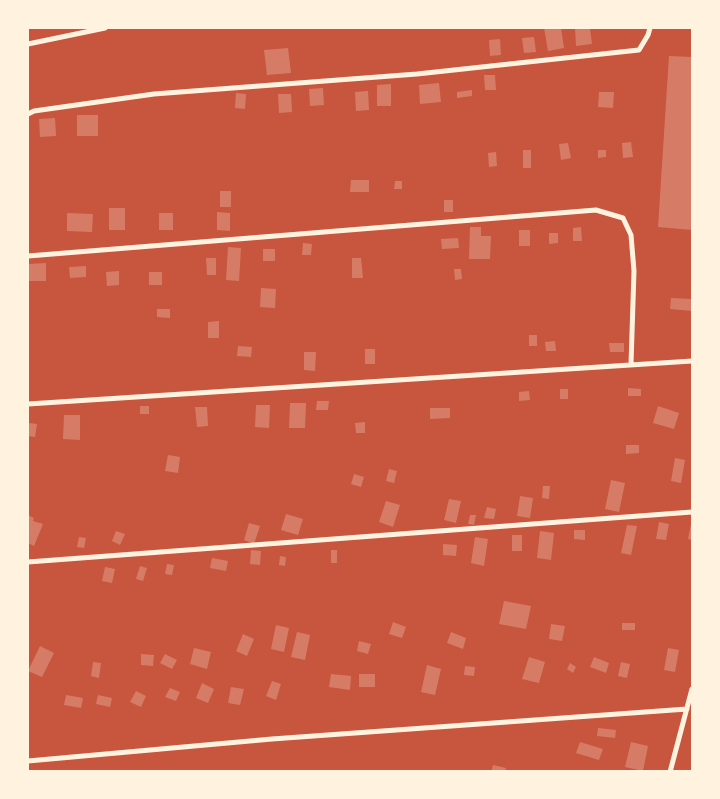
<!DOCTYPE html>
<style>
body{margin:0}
#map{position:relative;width:720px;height:799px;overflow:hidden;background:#c8553d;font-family:"Work Sans",sans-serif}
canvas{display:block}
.frame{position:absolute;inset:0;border:29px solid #fff3e0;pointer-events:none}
</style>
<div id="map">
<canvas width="720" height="799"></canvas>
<div class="frame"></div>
</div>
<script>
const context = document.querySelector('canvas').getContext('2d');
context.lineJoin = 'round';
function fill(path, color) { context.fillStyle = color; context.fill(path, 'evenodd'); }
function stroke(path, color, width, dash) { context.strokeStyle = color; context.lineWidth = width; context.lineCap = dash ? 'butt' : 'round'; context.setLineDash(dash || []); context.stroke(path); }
fill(new Path2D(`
 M544,28H561L564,48L548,51Z
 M575,28H590L592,44L576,46Z
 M534,37L536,52L524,53L522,38Z
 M500,39L501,55L490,56L489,40Z
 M288,48L291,73L267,75L264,50Z
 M669,56L692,57V230L658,227Z
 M484,75H495L496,90H485Z
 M439,83L441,102L420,104L419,85Z
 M391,84V106H377V85Z
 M323,88L324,105L310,106L309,89Z
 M472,90V96L457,98V92Z
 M368,91L369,110L356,111L355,92Z
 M599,92H614L613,108L598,107Z
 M236,93L246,94L245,109L235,108Z
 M278,94H291L292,112L279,113Z
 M77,115H98V136H77Z
 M55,118L56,136L40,137L39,119Z
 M631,142L633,157L623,158L622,143Z
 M568,143L571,158L561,160L559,144Z
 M523,150H531V168H523Z
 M598,150H606V157L598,158Z
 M496,152L497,166L489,167L488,153Z
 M351,180H369V192H350Z
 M395,181H402V189H394Z
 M220,191H231V207H220Z
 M444,200H453V212H444Z
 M109,208H125V230H109Z
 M217,212L230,213V231L217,230Z
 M67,213L93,214L92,232L67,231Z
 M159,213H173V230H159Z
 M470,227H481V236H491L490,259H469Z
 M581,227L582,241H573V228Z
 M519,230H530V246H519Z
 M549,233H558V243L549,244Z
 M458,238L459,248L442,249L441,239Z
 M303,243L312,244L311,255H302Z
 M228,247L241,248L239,281L226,280Z
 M263,249H275V261H263Z
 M206,258H216V275H207Z
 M352,258H361L363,278H352Z
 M46,263V281H28V264Z
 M86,266V277L70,278L69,267Z
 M454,269H461L462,279L455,280Z
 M119,271V285L107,286L106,272Z
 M149,272H162V285H149Z
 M261,288L276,289L275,308L260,307Z
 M671,298L692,299V311L670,309Z
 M157,309H170V318L157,317Z
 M219,321V338H208V322Z
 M529,335H537V346H529Z
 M555,341L556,351H546L545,342Z
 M609,343H624V352H610Z
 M238,346L252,347L251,357L237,356Z
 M365,349H375V364H365Z
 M304,352H316L315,371L304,370Z
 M628,388L641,389V396H628Z
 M560,389H568V399H560Z
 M529,391L530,400L519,401V392Z
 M317,401H329L328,410H316Z
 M290,403H306L305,428H289Z
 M256,405H270L269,428L255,427Z
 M140,406H149V414H140Z
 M658,406L679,413L674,429L653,423Z
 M195,407H207L208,426L197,427Z
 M430,408H450V418L430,419Z
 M64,415H80V440L63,439Z
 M365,422V433H356L355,423Z
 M29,423L37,424L35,437L28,436Z
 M626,445H639V453L626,454Z
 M168,455L180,457L178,473L165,471Z
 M675,458L685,460L681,483L671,481Z
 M389,469L397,471L394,483L386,481Z
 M354,474L364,477L361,487L351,484Z
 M611,480L625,483L619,512L605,509Z
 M543,486H550L549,499L542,498Z
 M520,496L533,498L530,518L517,516Z
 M449,499L461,501L456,523L444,520Z
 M386,501L400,505L393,527L379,522Z
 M487,507L496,509L494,519L484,518Z
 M286,514L303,519L298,535L281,530Z
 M28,515L34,518L33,521L43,524L34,546L28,543Z
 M470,515H476L474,525L468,524Z
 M692,519V540L688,539Z
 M659,522L669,524L666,540L656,539Z
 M249,523L260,526L254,544L244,540Z
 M627,525L637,526L631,555L621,553Z
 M574,530H585V540L574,539Z
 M116,531L125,534L120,545L112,541Z
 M540,531L554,533L551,560L537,558Z
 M512,535H522V551H512Z
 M79,537L86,538L84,548L77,547Z
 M475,537L488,539L484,566L471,563Z
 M443,544L457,545L456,556L443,555Z
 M251,550L261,551L260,565L250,564Z
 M331,550H337V563H331Z
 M280,556L286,557L285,566L279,565Z
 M212,558L228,561L226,571L210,568Z
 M167,564L174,565L172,575L165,574Z
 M140,566L147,568L143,581L136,579Z
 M105,567L115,569L112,583L102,581Z
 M504,601L531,606L526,629L499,624Z
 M393,622L406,627L402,638L389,634Z
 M622,623H635V630H622Z
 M551,624L565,626L562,641L549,639Z
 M276,625L289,628L284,652L271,649Z
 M297,632L310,635L305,660L291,657Z
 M451,632L466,638L463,649L447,643Z
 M243,634L254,639L247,656L236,651Z
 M359,641L371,644L368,654L357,651Z
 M40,646L54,653L42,677L28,671Z
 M194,648L211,652L207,669L190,664Z
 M668,648L679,650L675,672L664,670Z
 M141,654L154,655L153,666L141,665Z
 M165,654L177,660L172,669L160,663Z
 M529,657L545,662L539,683L522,679Z
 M594,657L609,663L606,673L590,667Z
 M93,662L101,663L99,678L91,676Z
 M621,662L630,664L627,678L618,676Z
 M570,663L576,667L573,673L567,669Z
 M427,665L441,669L435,695L421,692Z
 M465,666L475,667L474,676L464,675Z
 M331,674L351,676L350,690L329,687Z
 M359,674H375V687H359Z
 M272,681L281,684L276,700L266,696Z
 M202,683L214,689L208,703L196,698Z
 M231,687L244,689L240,705L228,703Z
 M170,688L180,692L176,701L165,697Z
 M136,691L146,696L141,707L130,702Z
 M66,695L83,698L81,708L64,705Z
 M98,695L112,698L110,707L96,704Z
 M598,728L616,730L615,738L597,736Z
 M580,742L603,749L599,760L576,753Z
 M631,742L648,746L643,771L625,767Z
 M493,765L506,768L505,772H491Z`), '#d67c66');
stroke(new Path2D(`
 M28,44L105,28
 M28,114L34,111L154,94L417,74L639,50L648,35L650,28
 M28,256L596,210L623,218L631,235L634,271L631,364
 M28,404L692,361
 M28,562L692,512
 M28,761L272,739L687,709
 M670,772L692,689`), '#fff3e0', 5);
</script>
